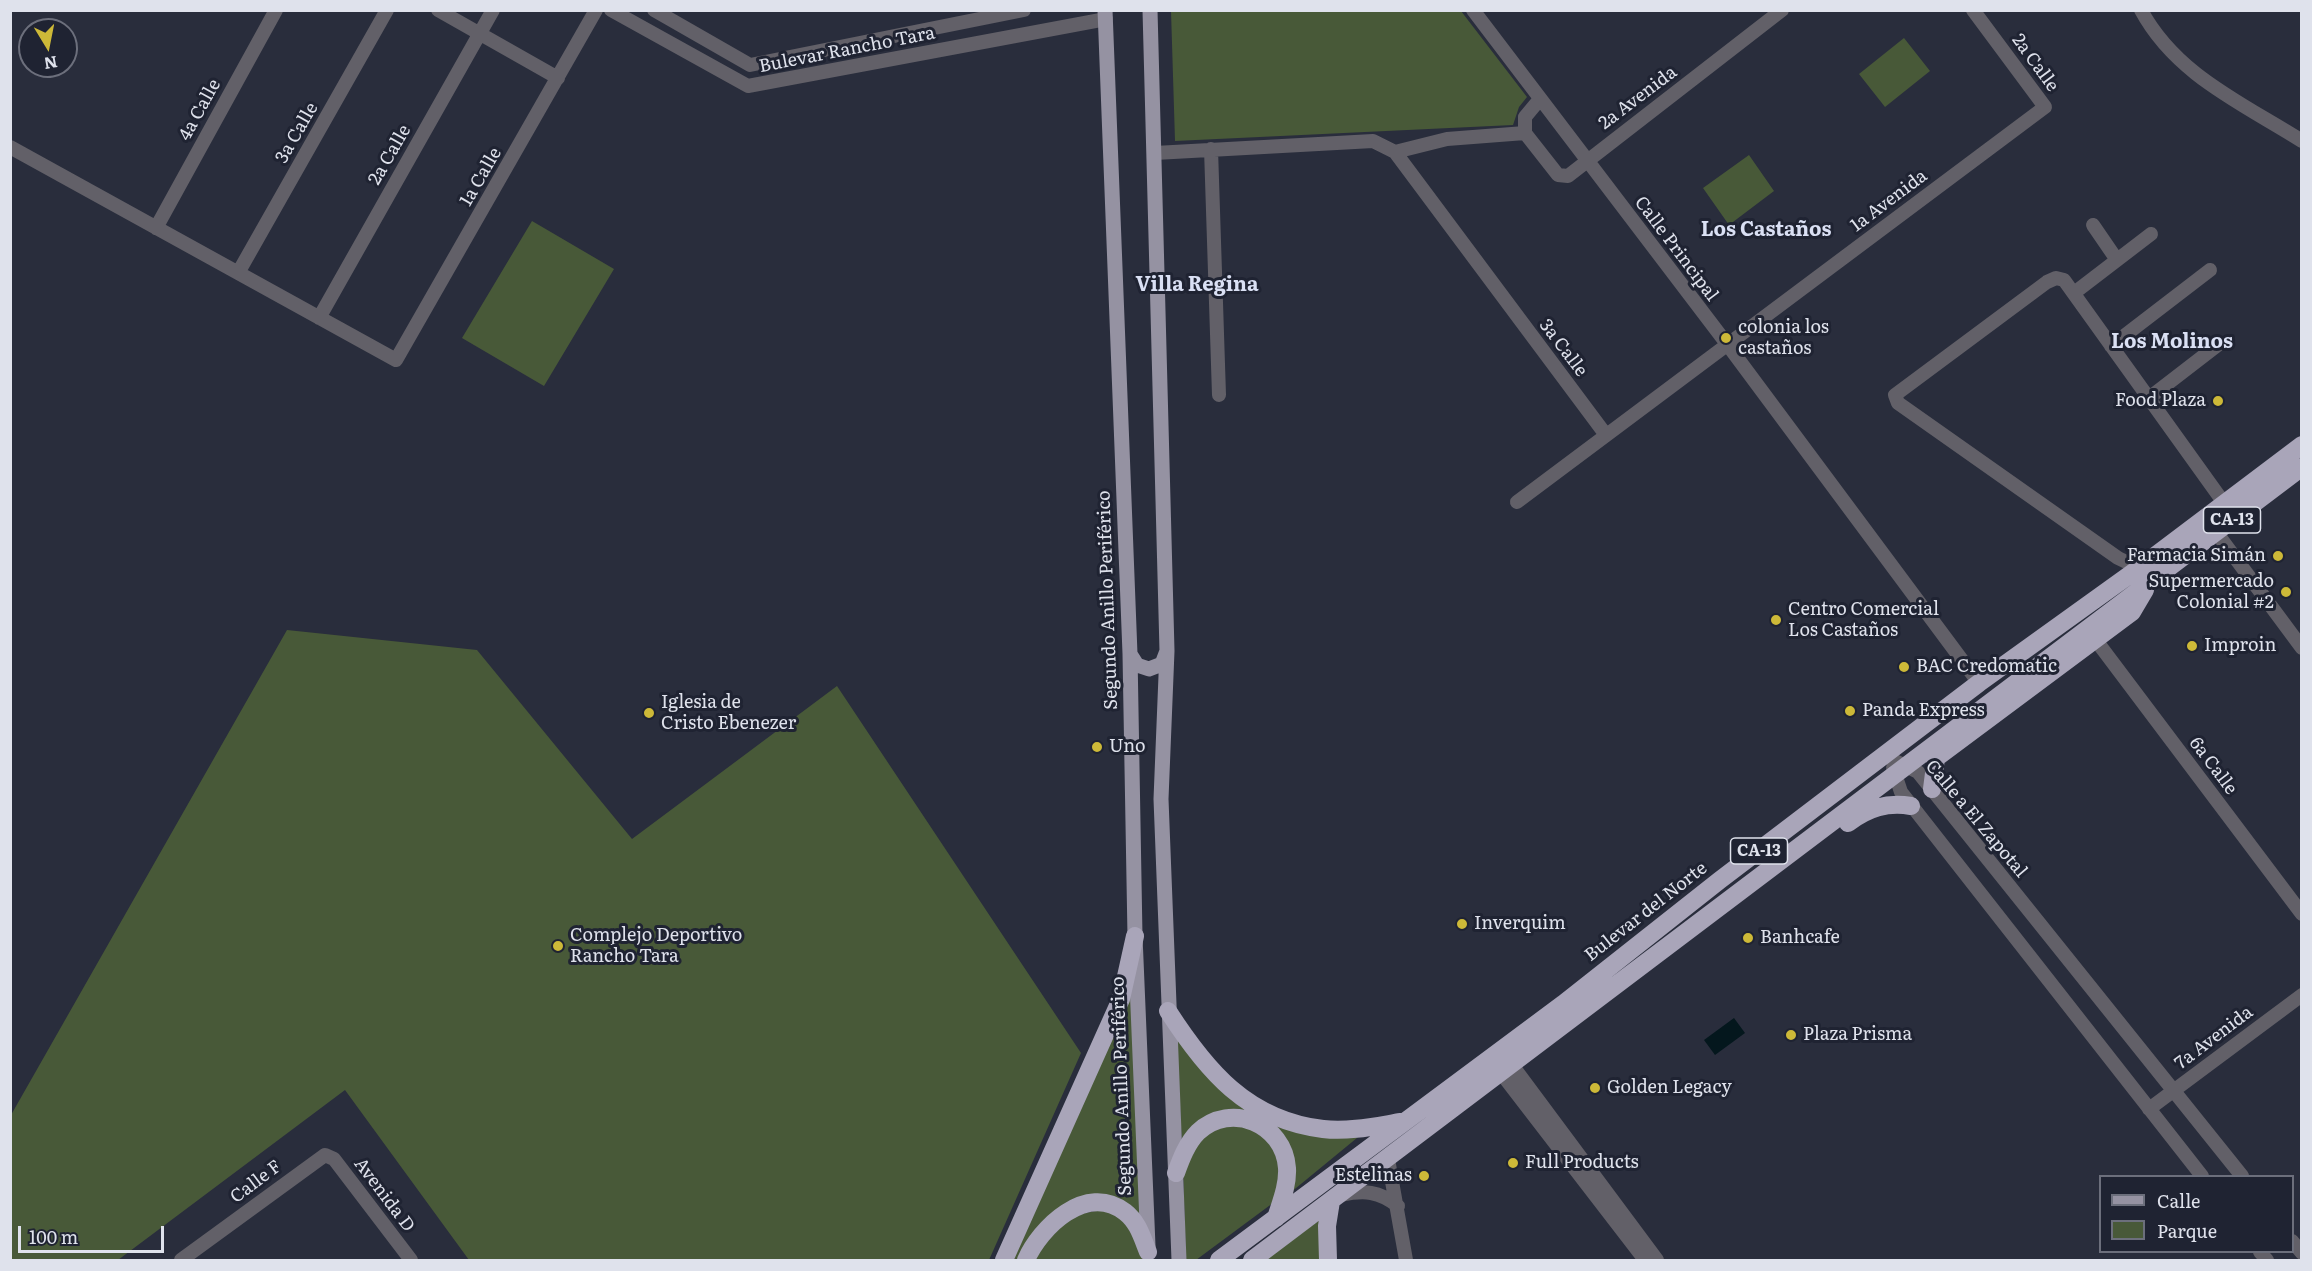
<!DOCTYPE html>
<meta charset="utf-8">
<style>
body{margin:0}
#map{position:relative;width:2312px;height:1271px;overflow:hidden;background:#292d3c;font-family:Literata,serif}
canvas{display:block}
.frame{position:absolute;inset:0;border:12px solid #dfe2ec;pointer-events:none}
.legend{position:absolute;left:2099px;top:1175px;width:195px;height:78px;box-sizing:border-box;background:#1f2332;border:2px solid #6c6f7c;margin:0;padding:8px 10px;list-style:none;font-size:18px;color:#dfe2ec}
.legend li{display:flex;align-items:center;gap:12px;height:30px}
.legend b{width:30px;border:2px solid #6c6f7c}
.north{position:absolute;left:18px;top:18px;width:60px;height:60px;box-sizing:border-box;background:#1f2332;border:2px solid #6c6f7c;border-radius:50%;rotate:170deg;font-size:16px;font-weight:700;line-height:24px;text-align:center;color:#dfe2ec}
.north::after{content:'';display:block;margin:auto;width:21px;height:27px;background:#cdb938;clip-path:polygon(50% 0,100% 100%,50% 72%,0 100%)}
.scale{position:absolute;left:18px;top:1226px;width:146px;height:27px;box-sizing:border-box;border:3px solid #dfe2ec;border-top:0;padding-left:8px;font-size:18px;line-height:21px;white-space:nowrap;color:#dfe2ec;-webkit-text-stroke:4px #1f2332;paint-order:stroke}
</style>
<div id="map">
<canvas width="2312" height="1271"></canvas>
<div class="frame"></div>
<ul class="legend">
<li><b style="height:8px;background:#9592a2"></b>Calle</li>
<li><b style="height:16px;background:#485938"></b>Parque</li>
</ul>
<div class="north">N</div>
<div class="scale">100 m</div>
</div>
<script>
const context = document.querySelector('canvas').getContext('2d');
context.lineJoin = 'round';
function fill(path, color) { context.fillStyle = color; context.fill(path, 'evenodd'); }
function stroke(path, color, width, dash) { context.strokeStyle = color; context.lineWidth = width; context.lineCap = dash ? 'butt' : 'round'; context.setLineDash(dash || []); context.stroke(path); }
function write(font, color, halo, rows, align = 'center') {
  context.font = font + ' Literata,serif'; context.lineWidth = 6; context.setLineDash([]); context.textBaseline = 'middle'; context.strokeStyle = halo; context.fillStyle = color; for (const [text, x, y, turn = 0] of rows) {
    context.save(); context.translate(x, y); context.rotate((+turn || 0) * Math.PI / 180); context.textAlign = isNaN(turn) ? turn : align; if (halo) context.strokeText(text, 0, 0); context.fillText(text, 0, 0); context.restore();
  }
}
fill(new Path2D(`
 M1171,11H1461L1527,97L1519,107L1513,125L1175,141Z
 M1904,38L1930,71L1885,107L1859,74Z
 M1749,155L1774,191L1729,225L1703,188Z
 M532,221L614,269L544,386L462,338Z
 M287,630L477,650L632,839L837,686L1081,1053L989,1260H469L345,1090L118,1260H11V1115Z
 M1134,973L1143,1228L1091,1200L1021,1260H1009Z
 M1176,1030L1245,1107L1363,1133L1290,1193L1291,1168L1247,1114L1182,1146Z
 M1234,1122L1270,1137L1282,1168L1277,1200L1196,1260H1186L1183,1168L1201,1136Z
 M1106,1209C1125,1217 1142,1239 1143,1260H1031L1070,1216Z
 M1325,1216L1324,1260H1265Z`), '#485938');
fill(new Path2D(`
 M1734,1018L1745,1033L1715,1055L1704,1040Z`), '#04171d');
stroke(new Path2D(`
 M438,10L558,78
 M611,10L748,86L1106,19
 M654,10L750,65L1024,10
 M1473,10L1727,344L1979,683
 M2141,10C2176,75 2242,103 2302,141
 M1540,99L1525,117V133L1558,175L1568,176L1782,10
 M10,147L396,360L596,10
 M1211,149L1219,395
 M1395,152L1447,139L1525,133
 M1155,153L1373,141L1395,152L1606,435
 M2093,225L2117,260
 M156,228L276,10
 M238,273L387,10
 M2074,293L2151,234
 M319,318L493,10
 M2111,346L2210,270
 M2149,398L2219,344
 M1517,502L2045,107L1973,10
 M2216,532L2302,648
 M2139,568L2118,558L1898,403L1895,395L2047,282L2056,278L2064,280L2224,503
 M2095,639L2302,914
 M1891,759L1918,772L2242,1176
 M1893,768L1901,792L2202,1176
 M1512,1065L1657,1260
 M1501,1073L1645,1260
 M2149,1109L2302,995
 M1388,1159L1406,1260
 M1341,1195C1364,1190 1379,1191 1398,1206
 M2292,1241L2302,1253
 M2260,1252L2267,1260
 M181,1260L325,1155L334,1159L411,1260`), '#626068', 14);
stroke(new Path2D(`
 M1105,10L1130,654L1135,936L1148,1246
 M1150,10L1167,651L1161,799L1179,1260
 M1130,654L1137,665L1149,669L1162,664L1167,651`), '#9592a2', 15);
stroke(new Path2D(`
 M1932,789L1936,758L2132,612L2145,590
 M1848,823C1868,808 1887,802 1911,806
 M1168,1011C1206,1070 1247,1120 1323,1129C1349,1132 1376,1126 1401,1122
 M1176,1173C1181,1159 1187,1143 1198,1132C1231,1101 1284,1124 1287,1168C1288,1185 1281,1202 1276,1218
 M1004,1260L1121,999L1135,936
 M1026,1260C1040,1228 1086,1182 1125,1212C1138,1222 1142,1237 1148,1252
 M1219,1260L1563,1004L1720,880L1979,683L2139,568L2302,445
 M1252,1260L2302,467
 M1328,1260L1327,1226L1331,1201`), '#a9a5b9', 18);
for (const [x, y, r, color] of [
 [1726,338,6,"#cdb938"],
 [2218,401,6,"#cdb938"],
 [2278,556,6,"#cdb938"],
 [2286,592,6,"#cdb938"],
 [1776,620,6,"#cdb938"],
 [2192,646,6,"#cdb938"],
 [1904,667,6,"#cdb938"],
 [1850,711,6,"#cdb938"],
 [649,713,6,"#cdb938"],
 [1097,747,6,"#cdb938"],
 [1462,924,6,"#cdb938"],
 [1748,938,6,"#cdb938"],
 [558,946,6,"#cdb938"],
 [1791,1035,6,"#cdb938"],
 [1595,1088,6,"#cdb938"],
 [1513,1163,6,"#cdb938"],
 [1424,1176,6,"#cdb938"]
]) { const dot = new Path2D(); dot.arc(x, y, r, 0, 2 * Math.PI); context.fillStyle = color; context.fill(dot); stroke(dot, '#1f2332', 2); }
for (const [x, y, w] of [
 [2232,520,57],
 [1759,851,57]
]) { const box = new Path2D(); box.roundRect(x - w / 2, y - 13, w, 26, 4.5); context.fillStyle = '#1f2332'; context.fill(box); stroke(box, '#dfe2ec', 1.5); }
write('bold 16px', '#dfe2ec', null, [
 ["CA-13",2232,520],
 ["CA-13",1759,851]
]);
write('18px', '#dfe2ec', '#1f2332', [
 ["Bulevar Rancho Tara",847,50,-11],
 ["2a Calle",2035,63,54],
 ["2a Avenida",1638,98,-37],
 ["4a Calle",200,110,-61],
 ["3a Calle",297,133,-60],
 ["2a Calle",390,155,-60],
 ["1a Calle",481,177,-60],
 ["1a Avenida",1889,201,-37],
 ["Calle Principal",1676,249,53],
 ["3a Calle",1563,348,53],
 ["Segundo Anillo Periférico",1108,600,-92],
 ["6a Calle",2213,766,53],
 ["Calle a El Zapotal",1976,819,50],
 ["Bulevar del Norte",1646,912,-38],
 ["7a Avenida",2214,1038,-37],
 ["Segundo Anillo Periférico",1122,1086,-92],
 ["Calle F",256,1182,-37],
 ["Avenida D",384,1195,53]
]);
write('18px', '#dfe2ec', '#1f2332', [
 ["colonia los",1738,328],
 ["castaños",1738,349],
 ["Food Plaza",2206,401,"right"],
 ["Farmacia Simán",2266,556,"right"],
 ["Supermercado",2274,582,"right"],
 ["Colonial #2",2274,603,"right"],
 ["Centro Comercial",1788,610],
 ["Los Castaños",1788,631],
 ["Improin",2204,646],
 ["BAC Credomatic",1916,667],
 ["Iglesia de",661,703],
 ["Cristo Ebenezer",661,724],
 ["Panda Express",1862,711],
 ["Uno",1109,747],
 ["Inverquim",1474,924],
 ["Complejo Deportivo",570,936],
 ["Rancho Tara",570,957],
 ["Banhcafe",1760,938],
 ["Plaza Prisma",1803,1035],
 ["Golden Legacy",1607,1088],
 ["Full Products",1525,1163],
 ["Estelinas",1412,1176,"right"]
], 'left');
write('bold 20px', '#dae0f4', '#1f2332', [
 ["Los Castaños",1766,230],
 ["Villa Regina",1197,285],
 ["Los Molinos",2172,342]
]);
</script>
